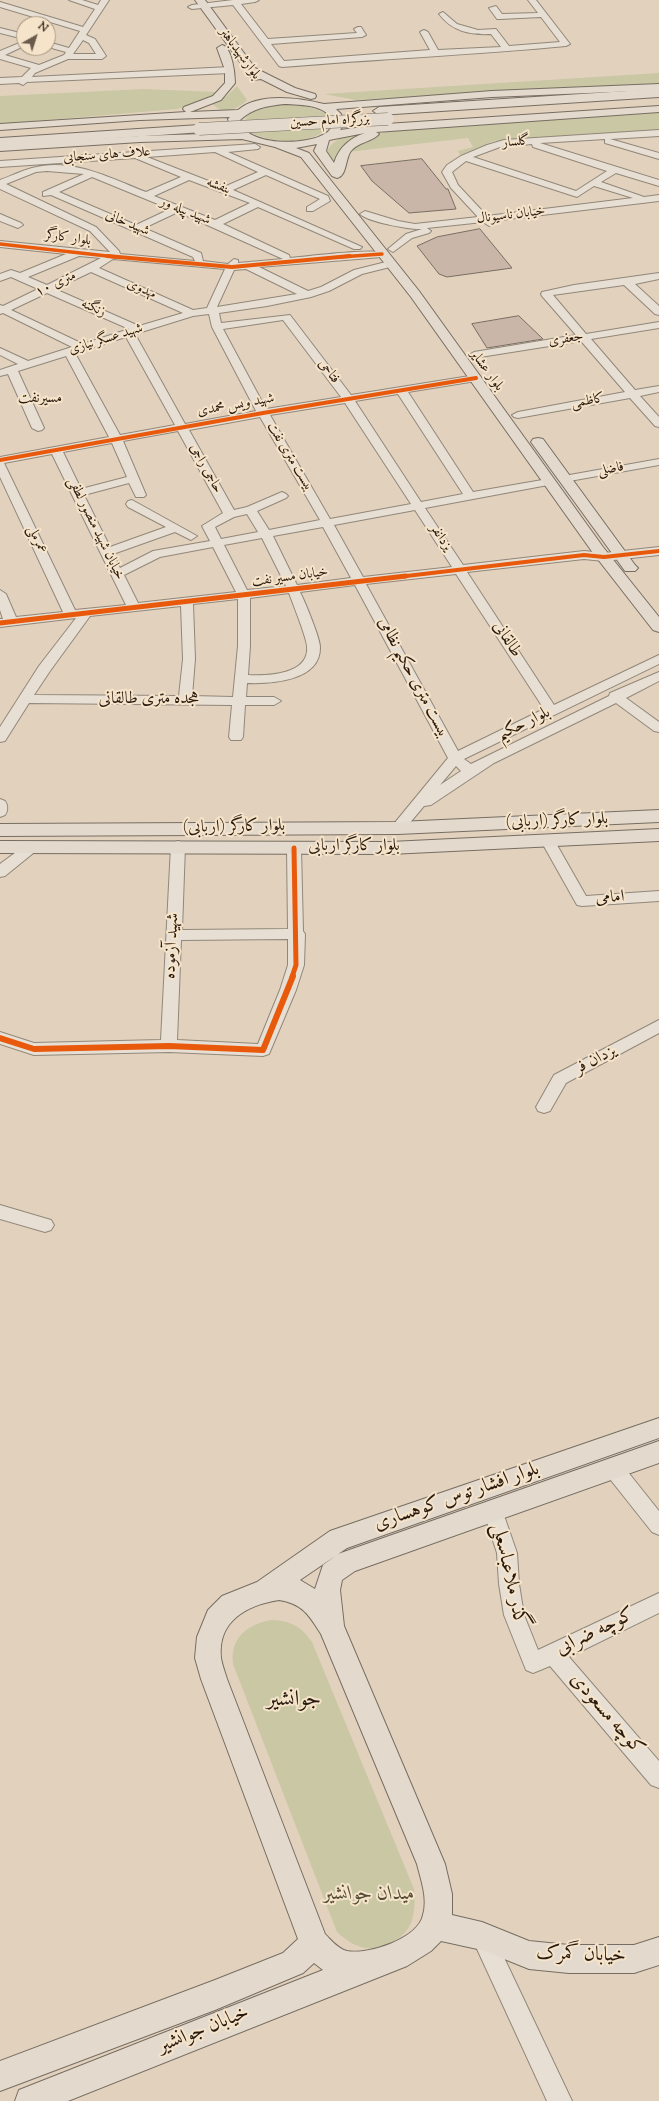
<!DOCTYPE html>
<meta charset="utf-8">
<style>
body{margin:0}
#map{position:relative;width:659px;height:2101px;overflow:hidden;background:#e2d2bd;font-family:"Sorts Mill Goudy",serif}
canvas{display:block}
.north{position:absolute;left:16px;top:16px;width:40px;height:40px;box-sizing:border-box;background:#f6e4ca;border:1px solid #a4937f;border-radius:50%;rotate:39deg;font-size:11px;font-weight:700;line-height:16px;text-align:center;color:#281a0f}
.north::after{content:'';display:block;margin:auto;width:14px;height:18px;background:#695a4c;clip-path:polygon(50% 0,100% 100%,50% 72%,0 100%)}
</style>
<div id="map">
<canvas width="659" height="2101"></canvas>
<div class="north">N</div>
</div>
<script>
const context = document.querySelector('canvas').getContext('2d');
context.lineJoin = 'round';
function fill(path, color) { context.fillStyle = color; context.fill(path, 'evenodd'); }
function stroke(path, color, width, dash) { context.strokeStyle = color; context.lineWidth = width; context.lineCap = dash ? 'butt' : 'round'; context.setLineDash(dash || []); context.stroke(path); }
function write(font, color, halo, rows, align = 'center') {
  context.font = font + ' "Sorts Mill Goudy",Amiri,serif'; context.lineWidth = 4; context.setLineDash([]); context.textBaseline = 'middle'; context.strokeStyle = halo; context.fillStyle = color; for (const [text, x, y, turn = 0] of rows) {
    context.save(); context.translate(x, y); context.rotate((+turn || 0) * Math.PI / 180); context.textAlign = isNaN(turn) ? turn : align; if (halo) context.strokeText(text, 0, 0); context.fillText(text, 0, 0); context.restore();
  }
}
fill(new Path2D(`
 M659,73V83L356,100L324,94Z
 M237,86L247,100C243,105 230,112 223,111C220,110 215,106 212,104L227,96Z
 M144,89L217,92L209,100L177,109L0,124V96Z
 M280,105C297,105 314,105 329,116L330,126C312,146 273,144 250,132L244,121C251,108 267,107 280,105Z
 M659,112V130L494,141L460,155L458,151L473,147L468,138L348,152L368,138L385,132L505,121Z
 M368,133L344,145L335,164L328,156V149C339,135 351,134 368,133Z
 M272,1620C291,1621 301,1626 312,1642L414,1889C415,1900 415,1910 412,1920C409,1930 401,1938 392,1942C369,1954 355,1948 337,1932L233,1664C230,1638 247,1624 272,1620Z`), '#c9c7a4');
const building = new Path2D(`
 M422,159L446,189H448L456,209L409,213L372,181L361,166Z
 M480,229L512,268L447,277L439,274L417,246L437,237Z
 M519,316L543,339L487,348L472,324Z`);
fill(building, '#cab6a8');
stroke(building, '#776d62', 1);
const minor = new Path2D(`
 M69,0H82L98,5L101,0H109L86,35L95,39L106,56L102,59H68L35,73L32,77L230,67L234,70L230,73L27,82L23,85L19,83L0,84V78L22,77L31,68L0,59V51L24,41V46L5,55L39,65L64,55L66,52L48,47V42L69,48L80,31L0,7V2L83,27L95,9ZM83,40L89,43L96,54H73Z
 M233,0H259L255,2L241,4L268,39L357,33L354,29L358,27H361L366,35L362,37L271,44L284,61L430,50L420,32L424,30L428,32L438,50L501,47L491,34C469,35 452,31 439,14L443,12L457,24L478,30L496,29L509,46L560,42L541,17L500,19H497L489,8L496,6L502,14L538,13L528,0H536L570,44L566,46C471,55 377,59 282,67L279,66L233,5L192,9L188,7L192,5Z
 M0,28L24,34V39L0,33Z
 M659,130V136L610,139L659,153V159L605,143V139L540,143L659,180V186L616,173L601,182L644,197L659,195V201L492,221L494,223L489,226L483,222L427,228L431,231L429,233L412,238L393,252L388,249L406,234L422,229C411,230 368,222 360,214L365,211L398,221L415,224L478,217L451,188L442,172L447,165L461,156L487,145L504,140ZM532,144L533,147L607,171L576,191L473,157L500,147ZM466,161L577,197L594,186L633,198L487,216L458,185L452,172Z
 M255,144L260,147L258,149L228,152L328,196L330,201L313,211H307V207L320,199L266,175L233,190L362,247L360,249H354L258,207L223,224L289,255L290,258C304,257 380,247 387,254L382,257L259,267L308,291L321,287L354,270L390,261L395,264L394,266L362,274L329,291L311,297L267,306L219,313L221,323L290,315L351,395L476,375L480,376L481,378L480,380L476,381L408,392L473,492L548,479L554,482L548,485L425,508L463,565L584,551L604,553L659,547V555L604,561L584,559L467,572L554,705L659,655V664L464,759L471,764L609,696L610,693L659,672V681L626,698L659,722V732L654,731L616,703L494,763L431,805L424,806L403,831H393L391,828L393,825L448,758L355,585L300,592C305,602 320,638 320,647C321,681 271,684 247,683L246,697H274L281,701L274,705H245L243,737L241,740H231L229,737L232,705L29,703L5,741L0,742V727L39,666L76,618L0,627V619H3L0,610V590L6,594L16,617L63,612L0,477V457L109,437L66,356L18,371L44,428L42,430L38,431L32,428L8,374L0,376V370L18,364L0,355V348L28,361L72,347L3,313L0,314V305L3,306L38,289L11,277L0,281V274L11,270L20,273L66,254L0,247V241L110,252L90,231L0,189V180C11,176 21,171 32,168C72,157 110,178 146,192L181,177L135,158L0,167V161ZM215,152L258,172L224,187L147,157ZM47,171L84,174L43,192V196L51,195L193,257L195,261L120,254L119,251L96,227L6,184L36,172ZM92,177L170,209L136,225L59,192ZM189,180L250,203L215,220L154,196ZM178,212L283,259L238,263V260L234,259L228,264L203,261L201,253L144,228ZM79,256L101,258L47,285L28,277ZM113,259L225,269L207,308L193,310L99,268ZM246,269L297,294L217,307L234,270ZM91,272L183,313L139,326L55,289ZM47,293L129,329L83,344L11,310ZM209,314L212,327L256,411L185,424L135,334L193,316ZM283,320L341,397L266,409L223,329ZM126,337L175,425L120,435L75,353ZM398,394L463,494L421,502L355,401ZM345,403L411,504L330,519L270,415ZM260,417L320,520L269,530L257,511L286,498L288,496L286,494L282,492L247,507L234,510L189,430ZM178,431L223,513L202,526L210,541L153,551L120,568L113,554L175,532L191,540L197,536L132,500L128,501L126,504L128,507L166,527L110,547L84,495L129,483L136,497H144L146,495L123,441ZM112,443L127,477L81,489L63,452ZM52,454L126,605L75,610L4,463ZM415,510L452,567L363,577L334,525ZM247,514L258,532L221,539L215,527L234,517ZM323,527L351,578L297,585L273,536ZM262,538L286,586L247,590L224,545ZM213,547L236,592L138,603L124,575L160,557ZM456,574L544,709L458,751L366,584ZM289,593C293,604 306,636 307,646C310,675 267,676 248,675L250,646V598ZM238,599V646L233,697L192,696L195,659L193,604ZM181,606L183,659L179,696L34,695L50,671L90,616ZM456,766L461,771L440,785Z
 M0,214L21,223L23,225L18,228L0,221Z
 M659,273V279L635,284L659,306V315L655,314L624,285L553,295L586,334L659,322V328L591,339L635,390L659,386V392L640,396L659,417V427L655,426L630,398L518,418L514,417L512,415L518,412L625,392L581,341L474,358L469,355L474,352L576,335L542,296L541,294L542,292L574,285Z
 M659,459V465L564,482L558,479L564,476Z
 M0,799L5,801C8,805 8,811 5,815L0,817Z
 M548,836L553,838L586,896L659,891V901L582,906L577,905L541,841L543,838Z
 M178,841L183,843L185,846L182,930L288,929L287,848L289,845H299L301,848L303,931L305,934L304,965L296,990L269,1054L263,1056L169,1052L34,1055L0,1044V1032L34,1043L161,1040L171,846L173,843ZM288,939V965L280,990L258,1044L177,1040L181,940Z
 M32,842L37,844L39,847L37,850L5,876L0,877V864L27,844Z
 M659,1020V1033L566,1083L550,1111L544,1113L538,1111L536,1107L554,1075Z
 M0,1205L51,1220L54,1225L51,1230L45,1232L0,1219Z
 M613,1459L620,1462L659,1511V1535L652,1532L606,1474L603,1468L606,1462Z
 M493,1501L500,1504L517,1553L519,1584L524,1615L538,1650L659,1593V1613L569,1657L659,1761V1788L651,1785L550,1666L533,1673L526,1670L504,1615L499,1584L497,1553L483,1510L486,1504Z
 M482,1925L490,1928L572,2101H547L471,1936L474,1928Z`);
const major = new Path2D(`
 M195,0H205L255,68L295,88L315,94L316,96L315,98L311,99L287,92L261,79L253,80Z
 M222,45C232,47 235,74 235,83L221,100L190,112L238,110C259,92 300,98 324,104L492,91L659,84V90L492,97L336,109L341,114L345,123L340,130L386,124L659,106V112L376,132L379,134C372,142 358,142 351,151C345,159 347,176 337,178L332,176L314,151L317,144L296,148L309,153L419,291L603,547L659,617V632L653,630L593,553L411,297L301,157L275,147L242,139L140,142L0,151V145L140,136L234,133L230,128L228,119L230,117L140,120L0,130V124L186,112L183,109L184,107L213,96L225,83V70L217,48ZM284,104C302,105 327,104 334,123C332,126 329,132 326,133C308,146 244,147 240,120C253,108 267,106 284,104ZM365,133C350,138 339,147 334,163L326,151L329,140Z
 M538,438L543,439L635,565L638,568L635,571H625L531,442L533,439Z
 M659,810V822L398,834L0,836V824L398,822Z
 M659,829V841L390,854L0,853V841L390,842Z
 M659,1418V1438L347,1548L300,1580L315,1589L323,1565L338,1554L659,1441V1463L355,1571L342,1580L340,1590L344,1626L445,1864L452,1894V1915L482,1922L529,1941L569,1945H634L659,1937V1965L634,1973H569L529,1969L482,1950L441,1941L431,1951L407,1966L68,2101H15L19,2090L323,1970L314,1963L303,1973L215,2010L0,2091V2061L215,1980L283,1953L298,1939L201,1679L195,1658L197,1637L208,1610L222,1596L257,1582L330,1531ZM279,1600C303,1604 309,1615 321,1634L417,1864C421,1880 428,1899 423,1915C418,1939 368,1955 347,1951C338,1949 331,1940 325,1934L227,1679C225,1672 222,1665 221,1658C217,1621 247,1605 279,1600Z`);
const highway = new Path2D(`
 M659,89V97L379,115L373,111L379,107Z
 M199,125L205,129L203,132L0,146V138Z`);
stroke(minor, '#918779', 2);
stroke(major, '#776d62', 2);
stroke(highway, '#776d62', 2);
fill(minor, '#e7dfd4');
fill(major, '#e3dacd');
fill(highway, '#e3dacd');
const highwayBridge = new Path2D(`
 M199,129L388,119`);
stroke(highwayBridge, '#776d62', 13, []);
stroke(highwayBridge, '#e3dacd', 12);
stroke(new Path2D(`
 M0,244L116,257
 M340,257L382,254`), '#e8590c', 3.5);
stroke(new Path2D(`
 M107,256L232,267L350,256
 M0,460L263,413L476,378
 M398,577L584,555L604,557L659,551`), '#e8590c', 4);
stroke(new Path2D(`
 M0,623L406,576
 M292,977L296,965L294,848`), '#e8590c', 5);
stroke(new Path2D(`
 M0,1038L34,1049L169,1046L263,1050L293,976`), '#e8590c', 6);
write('14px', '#281a0f', '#f6e4ca', [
 ["بلوارشهیدباهنر",239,54,54],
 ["بزرگراه امام حسین",330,122,-3],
 ["گلسار",516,143,-5],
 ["علاف های سنجابی",107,156,-4],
 ["بنفشه",218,187,21],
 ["شهید پیله ور",185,212,22],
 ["خیابان ناسیونال",511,216,-7],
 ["شهید خانی",127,224,23],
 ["بلوار کارگر",68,239,8],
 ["۱۰ متری",56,285,-25],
 ["مهدوی",141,290,24],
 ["زنگنه",93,309,24],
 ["شهید عسگر نیازی",106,340,-17],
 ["جعفری",566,340,-9],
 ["بلوار عشایر",486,371,54],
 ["فتاحی",328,372,53],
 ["کاظمی",588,402,-10],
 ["شهید ویس محمدی",236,406,-10],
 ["بیست متری نفت",289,457,59],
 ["حاجی راجی",205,469,61],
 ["فاضلی",611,470,-10],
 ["خیابان شهید منصور لطفی",95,529,64],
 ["یزدانفر",440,538,57],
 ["عمرملی",36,540,65],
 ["خیابان مسیر نفت",290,578,-8]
]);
write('15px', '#281a0f', '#f6e4ca', [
 ["مسیرنفت",40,399]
]);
write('17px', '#281a0f', '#f6e4ca', [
 ["طالقانی",506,640,57],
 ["بیست متری حکیم نظامی",412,678,62],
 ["هجده متری طالقانی",149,700],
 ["بلوار حکیم",524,725,-26],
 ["بلوار کارگر (اربابی)",557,822,-2],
 ["بلوار کارگر (اربابی)",234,828,-1],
 ["بلوار کارگر اربابی",354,847],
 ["امامی",610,899,-4],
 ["شهید آزموده",173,946,-87],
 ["یزدان فر",596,1061,-27]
]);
write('20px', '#281a0f', '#f6e4ca', [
 ["بلوار افشار توس کوهساری",457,1498,-19],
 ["گذر ملاعباسعلی",508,1576,77],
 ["کوچه ضرابی",596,1633,-26],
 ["کوچه مسعودی",606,1715,49],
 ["خیابان گمرک",581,1956,2],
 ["خیابان جوانشیر",204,2031,-22]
]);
write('italic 20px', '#524b35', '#f6e4ca', [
 ["میدان جوانشیر",369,1896]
]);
write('22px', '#281a0f', '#f6e4ca', [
 ["جوانشیر",294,1701]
]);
</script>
